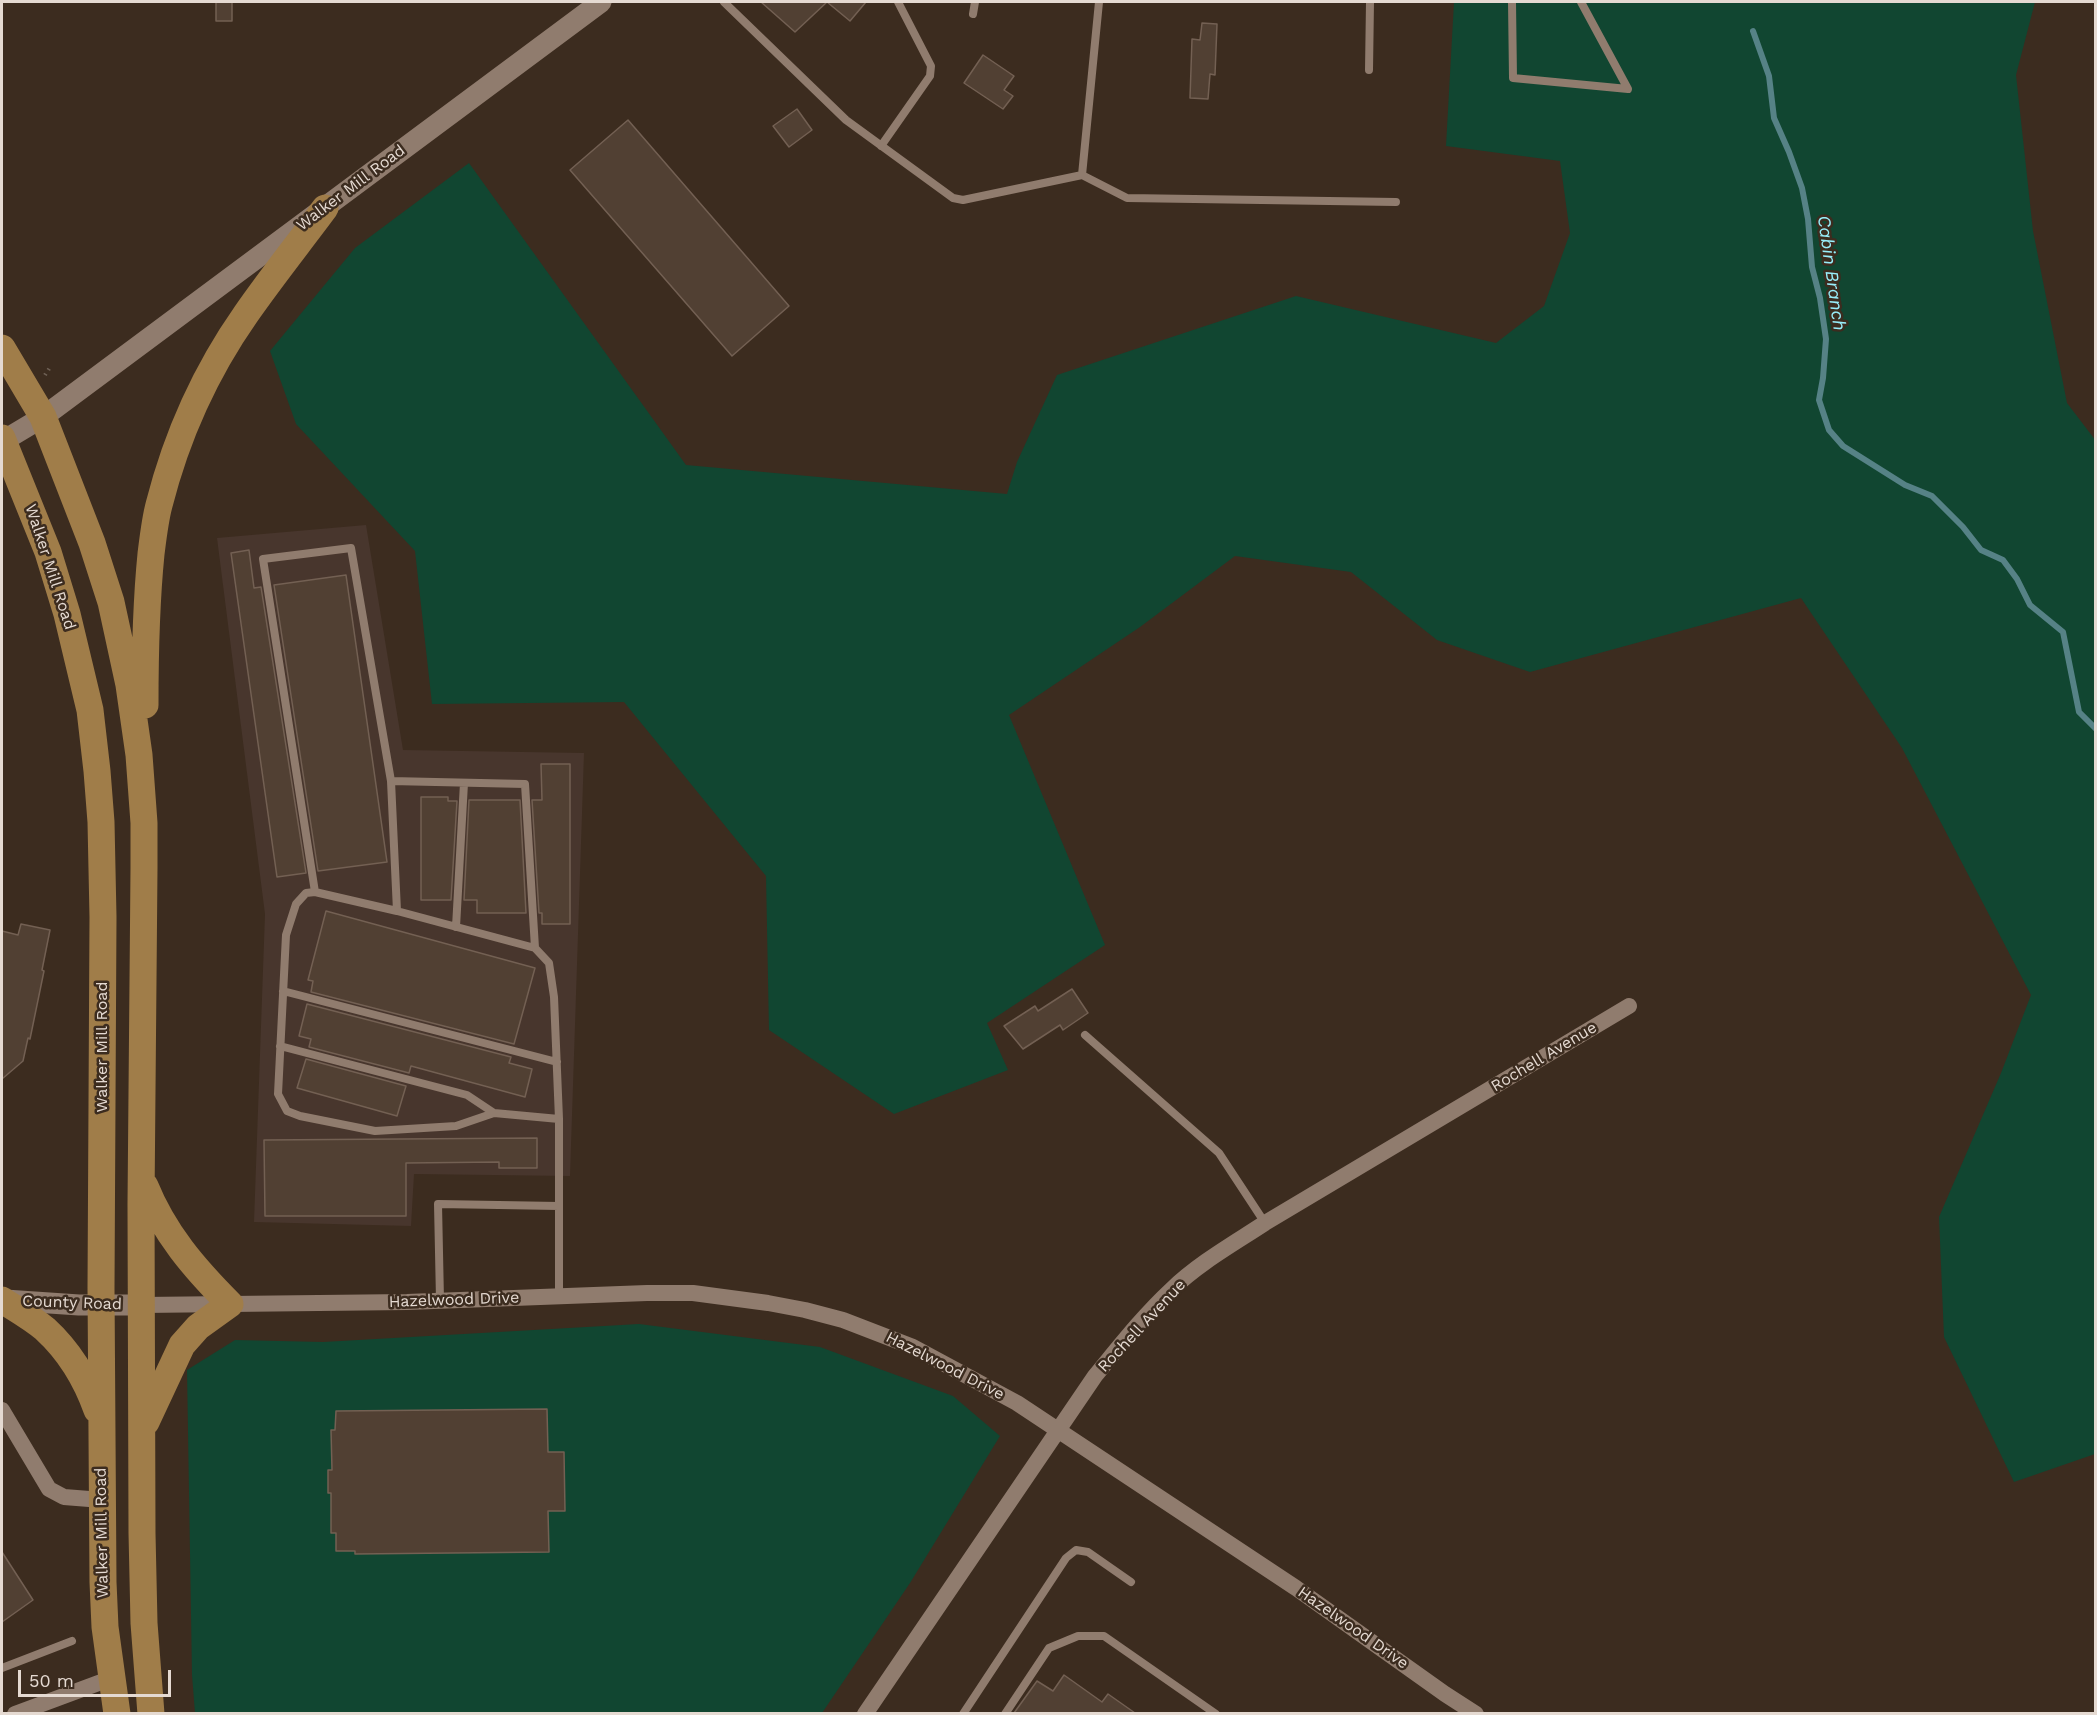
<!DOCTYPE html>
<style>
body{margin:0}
#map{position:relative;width:2097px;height:1715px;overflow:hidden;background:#3c2c1f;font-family:"Work Sans",sans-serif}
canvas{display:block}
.frame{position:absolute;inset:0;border:3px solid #e5dad2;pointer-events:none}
.scale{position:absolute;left:18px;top:1670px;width:153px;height:27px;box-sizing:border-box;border:3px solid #e5dad2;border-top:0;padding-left:8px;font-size:18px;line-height:21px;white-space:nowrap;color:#e5dad2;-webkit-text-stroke:4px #3c2c1f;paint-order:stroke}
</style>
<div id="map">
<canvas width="2097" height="1715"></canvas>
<div class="frame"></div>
<div class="scale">50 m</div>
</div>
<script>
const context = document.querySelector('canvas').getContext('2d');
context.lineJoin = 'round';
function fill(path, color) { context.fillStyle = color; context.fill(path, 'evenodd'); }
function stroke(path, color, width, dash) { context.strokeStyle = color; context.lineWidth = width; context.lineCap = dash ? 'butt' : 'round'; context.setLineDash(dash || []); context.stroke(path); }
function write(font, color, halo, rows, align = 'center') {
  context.font = font + ' "Work Sans",sans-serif'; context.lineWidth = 5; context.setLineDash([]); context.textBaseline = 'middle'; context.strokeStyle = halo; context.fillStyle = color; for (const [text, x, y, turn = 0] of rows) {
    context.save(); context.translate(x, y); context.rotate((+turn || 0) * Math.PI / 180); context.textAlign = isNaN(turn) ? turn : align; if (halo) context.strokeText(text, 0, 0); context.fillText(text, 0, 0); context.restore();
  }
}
fill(new Path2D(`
 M366,525L403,750L584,753L570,1176L414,1174L411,1226L254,1222L265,914L217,538Z`), '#48362d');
fill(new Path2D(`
 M1454,2H2035L2016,75L2033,231L2067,403L2096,441L2095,1454L2014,1482L1944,1337L1939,1217L2001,1073L2031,995L1902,748L1801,598L1530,672L1437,640L1351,572L1235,556L1140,627L1009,715L1105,945L987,1023L1008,1070L894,1114L769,1030L766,876L624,702L432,704L415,551L296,424L270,351L355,248L469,163L686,465L1007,494L1017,462L1057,375L1296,296L1496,343L1544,306L1570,233L1560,161L1446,146Z
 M639,1324L820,1347L953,1396L1000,1436L910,1583L822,1713H195L192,1675L187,1370L235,1340L323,1342Z`), '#114631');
stroke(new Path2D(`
 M1753,31L1769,76L1774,118L1789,152L1802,188L1808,219L1812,267L1820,298L1826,339L1823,378L1819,400L1829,430L1843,446L1905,485L1932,496L1963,527L1981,550L2003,560L2017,579L2030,605L2063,632L2079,712L2096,729`), '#568286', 6);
const building = new Path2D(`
 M216,2H232V21H216Z
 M761,2H866L850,21L827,2L795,32Z
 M1202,23L1217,24L1215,75L1210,74L1208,99L1190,98L1192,39L1200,40Z
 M983,55L1014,76L1004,90L1013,96L1003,109L964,83Z
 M797,109L812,130L789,147L773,126Z
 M628,120L789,306L732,356L570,170Z
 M249,550L254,588L261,587L306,873L277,877L231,553Z
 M346,575L387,862L318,871L274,585Z
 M541,764H570V924H542V913H539L532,800H542Z
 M421,797H448V801H457L451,900H421Z
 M469,800H520L526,913H477V900H464Z
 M326,911L535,968L514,1044L311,992L313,981L308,980Z
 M21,924L50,930L42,970L44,971L30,1039L28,1038L23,1061L2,1079V931L18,935Z
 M1072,989L1088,1013L1063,1030L1060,1025L1023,1049L1004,1026L1035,1006L1038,1011Z
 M307,1004L511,1057L509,1063L532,1069L525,1097L411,1066L409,1073L309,1047L311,1039L299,1036Z
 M306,1059L406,1086L397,1116L297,1088Z
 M537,1138V1168H499V1162L406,1163V1216H265L264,1140Z
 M547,1409L548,1452H564L565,1511H548L549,1552L355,1554V1551H336V1533H331V1493H328V1470H332L331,1430H335L336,1411Z
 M2,1552L33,1600L2,1622Z
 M1064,1675L1102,1702L1108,1694L1135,1713H1014L1037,1681L1053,1691Z`);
fill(building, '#514033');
stroke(building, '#736053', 1.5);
stroke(new Path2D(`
 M45,375L51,366`), '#6f6155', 4, [1.5, 4.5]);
stroke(new Path2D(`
 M724,2L846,120L953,198L963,200L1082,175L1127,198L1396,202
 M1512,2L1513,78L1628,89L1581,2
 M973,14L975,2
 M1369,70L1370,2
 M881,146L930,76L931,66L898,2
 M1082,175L1099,2
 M391,781L525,784L535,948
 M315,892L263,559L351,548L391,781L397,911
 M456,927L464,783
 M283,991L557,1062
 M1085,1035L1219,1153L1265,1223
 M280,1046L467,1095L494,1113
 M559,1206V1119L554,997L549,963L535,948L397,911L315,892L306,893L296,904L286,935L278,1094L287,1111L300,1116L375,1131L456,1126L494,1113L559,1119
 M440,1300L438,1204L559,1206V1296
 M2,1668L72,1641
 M963,1714L1066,1558L1076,1550L1088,1552L1131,1582
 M1005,1714L1049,1648L1078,1636H1104L1216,1714`), '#907c6e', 8);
stroke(new Path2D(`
 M142,1305L407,1302L647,1293H693L768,1303L805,1310L843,1320L913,1347L1017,1403L1296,1588L1445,1694L1476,1714
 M2,1410L49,1489L64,1497L102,1500
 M15,1714L112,1678
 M865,1714L1095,1376C1119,1347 1143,1316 1171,1290C1199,1263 1233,1244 1265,1223L1629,1006`), '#907c6e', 16);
stroke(new Path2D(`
 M3,441L43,417L601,2
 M5,1300L79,1305H142`), '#907c6e', 21);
stroke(new Path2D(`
 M2,348L43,417L92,543L111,602L129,685L139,755L144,823V868L141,1204L142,1533L144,1623L151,1714
 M2,438L48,552L67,614L90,710L97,771L101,822L103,917L101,1288L103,1582L105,1627L117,1714
 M145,705C145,654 146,604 151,554C153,538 155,520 159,505C176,438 206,371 246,314C271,278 299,243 325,208
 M145,1186C164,1233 194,1268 230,1304L198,1327L182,1345L146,1422
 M2,1300C16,1309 32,1318 45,1329C69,1351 86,1379 97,1410`), '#a07d49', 27);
write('16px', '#e5dad2', '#3c2c1f', [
 ["Walker Mill Road",351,188,-37],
 ["Walker Mill Road",50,567,72],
 ["Walker Mill Road",102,1047,-90],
 ["Rochell Avenue",1544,1057,-31],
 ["Hazelwood Drive",454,1300,-2],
 ["County Road",72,1303,2],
 ["Rochell Avenue",1142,1326,-47],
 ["Hazelwood Drive",945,1366,27],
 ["Walker Mill Road",102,1533,-91],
 ["Hazelwood Drive",1353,1628,35]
]);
write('italic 18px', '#98eefa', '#3c2c1f', [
 ["Cabin Branch",1831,273,82]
]);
</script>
